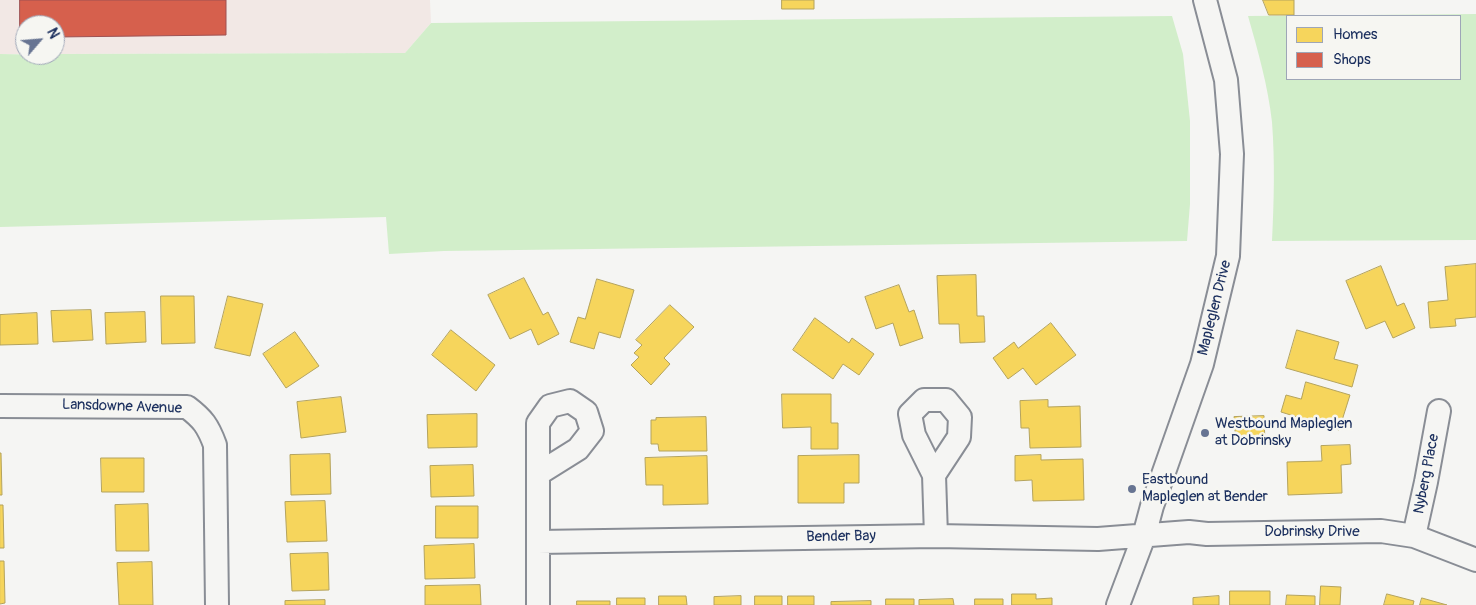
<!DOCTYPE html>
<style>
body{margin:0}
#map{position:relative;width:1476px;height:605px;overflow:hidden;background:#f5f5f3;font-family:Pangolin,sans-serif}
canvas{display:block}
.legend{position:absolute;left:1286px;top:15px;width:175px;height:65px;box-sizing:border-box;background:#f6f6f2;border:1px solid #9ea6b7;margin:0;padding:6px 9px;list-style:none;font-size:15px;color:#1b2f5e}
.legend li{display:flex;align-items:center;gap:10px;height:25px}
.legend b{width:25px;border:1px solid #9ea6b7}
.north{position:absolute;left:15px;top:15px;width:50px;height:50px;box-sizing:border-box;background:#f6f6f2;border:1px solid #9ea6b7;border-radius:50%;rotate:63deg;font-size:14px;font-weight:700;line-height:20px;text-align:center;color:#1b2f5e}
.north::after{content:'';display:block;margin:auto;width:18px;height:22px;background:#677492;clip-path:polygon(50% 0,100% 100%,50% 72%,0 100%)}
</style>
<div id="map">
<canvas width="1476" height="605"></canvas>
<ul class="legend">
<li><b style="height:14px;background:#f6d55c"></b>Homes</li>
<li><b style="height:14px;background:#d6604d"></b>Shops</li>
</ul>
<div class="north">N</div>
</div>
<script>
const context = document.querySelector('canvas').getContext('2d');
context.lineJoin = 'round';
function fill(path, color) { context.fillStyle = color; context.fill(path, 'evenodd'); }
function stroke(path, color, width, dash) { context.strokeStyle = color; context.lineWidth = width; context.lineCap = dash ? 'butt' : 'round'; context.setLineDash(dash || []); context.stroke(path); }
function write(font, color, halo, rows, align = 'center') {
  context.font = font + ' Pangolin,sans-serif'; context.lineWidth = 5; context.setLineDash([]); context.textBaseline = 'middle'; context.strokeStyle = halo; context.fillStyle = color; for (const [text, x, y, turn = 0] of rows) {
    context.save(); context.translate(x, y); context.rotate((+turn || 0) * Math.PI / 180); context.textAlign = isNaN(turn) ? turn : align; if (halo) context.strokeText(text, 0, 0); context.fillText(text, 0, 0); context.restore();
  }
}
fill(new Path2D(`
 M0,0H430L431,23L405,53L55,54V25H25V54H0Z`), '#f2e8e5');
fill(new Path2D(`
 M1476,14V240L1272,241C1274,202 1275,162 1272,122C1268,86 1258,51 1248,16ZM1287,16H1460V79H1287Z
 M1172,16L1183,54L1190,121V204L1187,241L444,251L389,254L386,217L0,227V54L55,55V54L405,53L431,23Z`), '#d2eeca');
const homes = new Path2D(`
 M782,0H814V9H782Z
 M1263,0H1294V15H1269Z
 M1476,264V317L1455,319L1456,326L1430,328L1428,302L1448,300L1445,267Z
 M1381,266L1397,306L1404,303L1415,328L1393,338L1385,321L1366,329L1346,281Z
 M976,275L977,316H984L985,342L960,343L959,324H939L937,276Z
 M524,278L543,315L548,312L559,334L538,345L531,329L510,339L488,295Z
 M597,279L634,290L620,338L599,332L594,349L570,342L578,317L585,319Z
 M899,285L909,312L914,310L923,338L900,346L893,323L876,329L865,297Z
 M161,296H194L195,343L162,344Z
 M228,296L263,304L250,356L215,348Z
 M670,305L694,327L664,358L670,364L651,385L631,365L639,357L634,353L642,345L636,340Z
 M91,310L93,340L53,342L51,311Z
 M145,312L146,342L106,344L105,313Z
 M37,313L38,344L0,345V315Z
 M815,318L849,343L852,338L874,354L859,375L843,364L833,379L793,350Z
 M1051,323L1076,355L1036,385L1023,368L1008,379L993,358L1014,342L1018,348Z
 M451,330L495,365L476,391L432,355Z
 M1297,330L1339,342L1334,359L1358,365L1352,387L1286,368Z
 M295,332L319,366L286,388L263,354Z
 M1306,382L1350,395L1339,430L1281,412L1286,395L1301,399Z
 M782,394H831V423H838V449H811V427L783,428Z
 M341,397L346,432L301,438L297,402Z
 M1048,400V407L1080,406L1081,447L1030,448L1029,428H1021L1020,401Z
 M477,414V447L428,448L427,415Z
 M1264,416L1265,443L1236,444L1234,417Z
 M706,417L707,451H659L658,444H651V420H656V418Z
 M1350,445L1351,464L1341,465L1342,493L1288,495L1287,462L1322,461L1321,446Z
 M0,453H1L2,495H0Z
 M330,454L331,494L291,495L290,455Z
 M859,455V483H844V503H798V456Z
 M1041,455V460L1083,459L1084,500L1033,501L1032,480L1015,481V456Z
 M707,456L708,504L663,505V485H646L645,458Z
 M101,458H144V492H102Z
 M473,465L474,496L431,497L430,466Z
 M325,501L327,541L287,542L285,502Z
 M148,504L149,551H116L115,505Z
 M0,505H3L4,548H0Z
 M436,506H478V538H436Z
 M474,544L475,578L425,579L424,546Z
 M328,553L329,590L292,591L290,554Z
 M0,561H4L5,603L0,604Z
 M152,562L153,605H119L117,563Z
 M480,585L481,605H425V586Z
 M1321,586L1341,587L1340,605H1320Z
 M1230,591H1270V605H1230Z
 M1012,594H1036V599L1052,598V605H1012Z
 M1387,594L1414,601L1413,605H1384Z
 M1287,595L1315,596V605H1286Z
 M659,596H686L687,605H659Z
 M741,596V605H714V597Z
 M755,596H782V605H755Z
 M788,596H814V605H788Z
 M1219,596V605H1193V598Z
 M617,598H645V605H617Z
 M1422,598L1447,605H1420Z
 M886,599H914V605H886Z
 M953,599L954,605H919V600Z
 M975,599H1003V605H975Z
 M325,600V605H285V601Z
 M577,601H610V605H577Z
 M871,601V605H831V602Z`);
fill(homes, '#f6d55c');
stroke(homes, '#b4a35d', 1);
const shops = new Path2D(`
 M20,0H226V35L55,37V25H25V37H20Z`);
fill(shops, '#d6604d');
stroke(shops, '#9e5152', 1);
const minor = new Path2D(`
 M0,406L187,407C203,419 208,426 215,445L217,605
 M934,475L914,435L910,414L924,400H946L960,417L959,437L934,475L936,536
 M1414,536L1426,482L1439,411
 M538,542V423L550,406L570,401L586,412L592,431L578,449L538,474
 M538,605V542L936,536L1098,539L1189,532L1207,534L1381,531L1414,536L1476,560
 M1118,605L1144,536L1152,506L1202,364L1228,256L1232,154L1226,80L1205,0`);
stroke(minor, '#898d95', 26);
stroke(minor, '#f5f5f3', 22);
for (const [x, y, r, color] of [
 [1205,433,5,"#677492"],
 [1132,489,5,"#677492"]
]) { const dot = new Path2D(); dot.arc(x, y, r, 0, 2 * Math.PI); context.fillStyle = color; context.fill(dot); stroke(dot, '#f6f6f2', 2); }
write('15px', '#1b2f5e', '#f6f6f2', [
 ["Mapleglen Drive",1215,308,-76],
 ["Lansdowne Avenue",122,407,2],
 ["Nyberg Place",1427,474,-79],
 ["Dobrinsky Drive",1312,532],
 ["Bender Bay",841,537,-1]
]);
write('15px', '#1b2f5e', '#f6f6f2', [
 ["Westbound Mapleglen",1215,424],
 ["at Dobrinsky",1215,441],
 ["Eastbound",1142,480],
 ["Mapleglen at Bender",1142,497]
], 'left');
</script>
